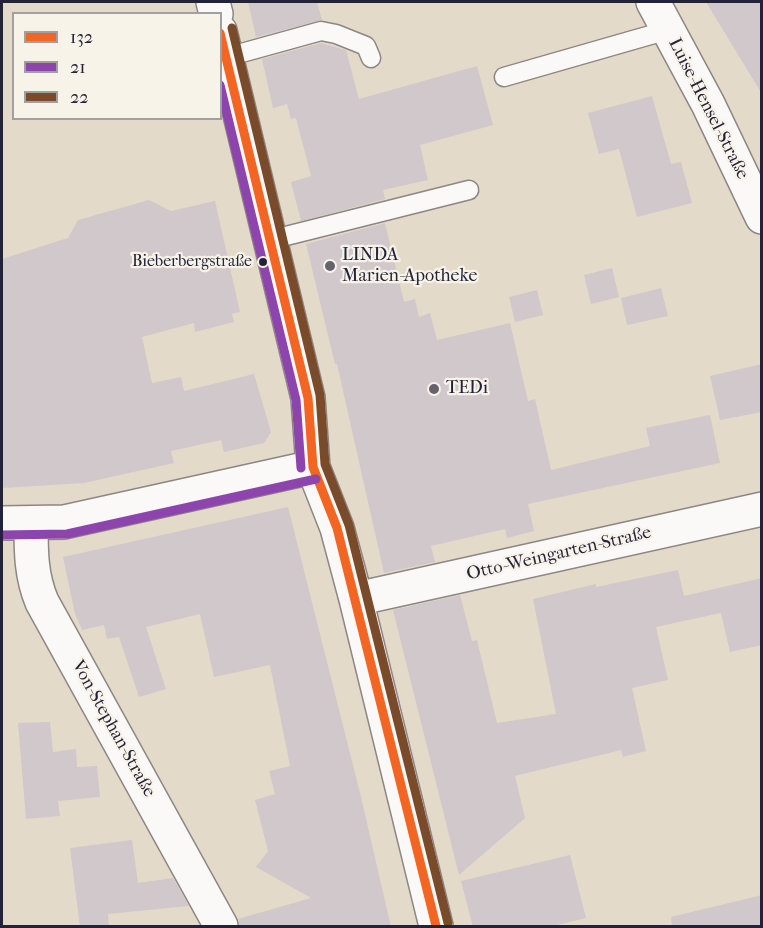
<!DOCTYPE html>
<meta charset="utf-8">
<style>
body{margin:0}
#map{position:relative;width:763px;height:928px;overflow:hidden;background:#e4dac9;font-family:"IM FELL French Canon",serif}
canvas{display:block}
.frame{position:absolute;inset:0;border:3px solid #22223b;pointer-events:none}
.legend{position:absolute;left:12px;top:12px;width:210px;height:108px;box-sizing:border-box;background:#f7f3e8;border:2px solid #a29fa3;margin:0;padding:8px 10px;list-style:none;font-size:18px;color:#22223b}
.legend li{display:flex;align-items:center;gap:12px;height:30px}
.legend b{width:30px;border:2px solid #a29fa3}
</style>
<div id="map">
<canvas width="763" height="928"></canvas>
<div class="frame"></div>
<ul class="legend">
<li><b style="height:8px;background:#f26522"></b>132</li>
<li><b style="height:8px;background:#8e44ad"></b>21</li>
<li><b style="height:8px;background:#7a4b2a"></b>22</li>
</ul>
</div>
<script>
const context = document.querySelector('canvas').getContext('2d');
context.lineJoin = 'round';
function fill(path, color) { context.fillStyle = color; context.fill(path, 'evenodd'); }
function stroke(path, color, width, dash) { context.strokeStyle = color; context.lineWidth = width; context.lineCap = dash ? 'butt' : 'round'; context.setLineDash(dash || []); context.stroke(path); }
function write(font, color, halo, rows, align = 'center') {
  context.font = font + ' "IM FELL French Canon",serif'; context.lineWidth = 4.5; context.setLineDash([]); context.textBaseline = 'middle'; context.strokeStyle = halo; context.fillStyle = color; for (const [text, x, y, turn = 0] of rows) {
    context.save(); context.translate(x, y); context.rotate((+turn || 0) * Math.PI / 180); context.textAlign = isNaN(turn) ? turn : align; if (halo) context.strokeText(text, 0, 0); context.fillText(text, 0, 0); context.restore();
  }
}
fill(new Path2D(`
 M248,2H317L322,20L256,37Z
 M706,2H762V94Z
 M321,43L346,50L359,99L477,66L493,125L420,145L428,180L383,190L385,199L301,221L291,182L311,176L296,118L291,119L287,104L273,108L262,59Z
 M652,96L671,164L681,162L692,203L637,217L619,149L599,154L588,113Z
 M149,200L171,211L215,201L240,312L232,314L234,322L195,332L194,323L142,337L152,383L181,377L184,391L254,374L271,432L264,443L224,452L221,440L171,451L174,463L84,483L2,488V259L68,238L78,220Z
 M385,223L404,302L415,299L419,317L430,313L437,340L510,323L528,401L535,399L551,470L650,446L646,428L710,415L720,463L528,504L534,531L507,538L505,529L431,546L435,562L384,573L337,364H335L306,244Z
 M612,268L619,297L591,304L584,275Z
 M661,288L668,316L627,325L621,298Z
 M537,290L543,315L515,322L509,297Z
 M762,364V412L720,420L710,376Z
 M288,507L361,797L391,927H240L238,919L311,898L256,867L268,851L255,800L275,794L269,771L290,766L270,665L214,677L200,614L146,627L166,689L139,697L119,637L107,639L104,625L82,630L75,614L63,557Z
 M678,570L684,596L762,578V645L730,652L721,613L656,627L668,680L632,688L646,751L623,757L621,750L515,776L525,818L459,875L393,610L460,595L472,641L477,640L497,723L556,714L533,599L596,584V587Z
 M50,722L53,752L76,749L77,767L97,766L100,797L58,801L60,816L26,819L18,723Z
 M132,840L138,883L173,878L189,906L108,914L109,927H80L70,848Z
 M570,855L586,918L549,927H473L461,881Z
 M762,895V927H672L671,917Z`), '#d0c8ca');
const lane = new Path2D(`
 M227,57L321,31L336,34L366,46L371,58
 M504,77L668,30
 M270,240L469,190`);
const street = new Path2D(`
 M213,2L216,14
 M653,2L708,104L762,217
 M220,31L308,398L313,467L337,528L356,599L436,926
 M2,523L64,522L313,467
 M31,524C31,552 31,576 42,602L221,926
 M356,599L762,509`);
stroke(lane, '#8c8783', 21);
stroke(street, '#8c8783', 36);
stroke(lane, '#fbf9f7', 18);
stroke(street, '#fbf9f7', 33);
stroke(new Path2D(`
 M220,33L308,398L313,467L337,528L436,926`), '#f26522', 9);
stroke(new Path2D(`
 M220,85L296,400L301,468
 M2,535L67,534L316,479`), '#8e44ad', 9);
stroke(new Path2D(`
 M232,28L320,395L325,464L349,525L448,923`), '#7a4b2a', 9);
for (const [x, y, r, color] of [
 [263,262,5,"#22223b"],
 [330,266,6,"#66626d"],
 [434,389,6,"#66626d"]
]) { const dot = new Path2D(); dot.arc(x, y, r, 0, 2 * Math.PI); context.fillStyle = color; context.fill(dot); stroke(dot, '#f7f3e8', 2); }
write('16px', '#22223b', '#f7f3e8', [
 ["Bieberbergstraße",252,262]
], 'right');
write('18px', '#22223b', '#f7f3e8', [
 ["Luise-Hensel-Straße",708,109,63],
 ["Otto-Weingarten-Straße",559,554,-13],
 ["Von-Stephan-Straße",113,729,61]
]);
write('18px', '#22223b', '#f7f3e8', [
 ["LINDA",342,256],
 ["Marien-Apotheke",342,277],
 ["TEDi",446,389]
], 'left');
</script>
